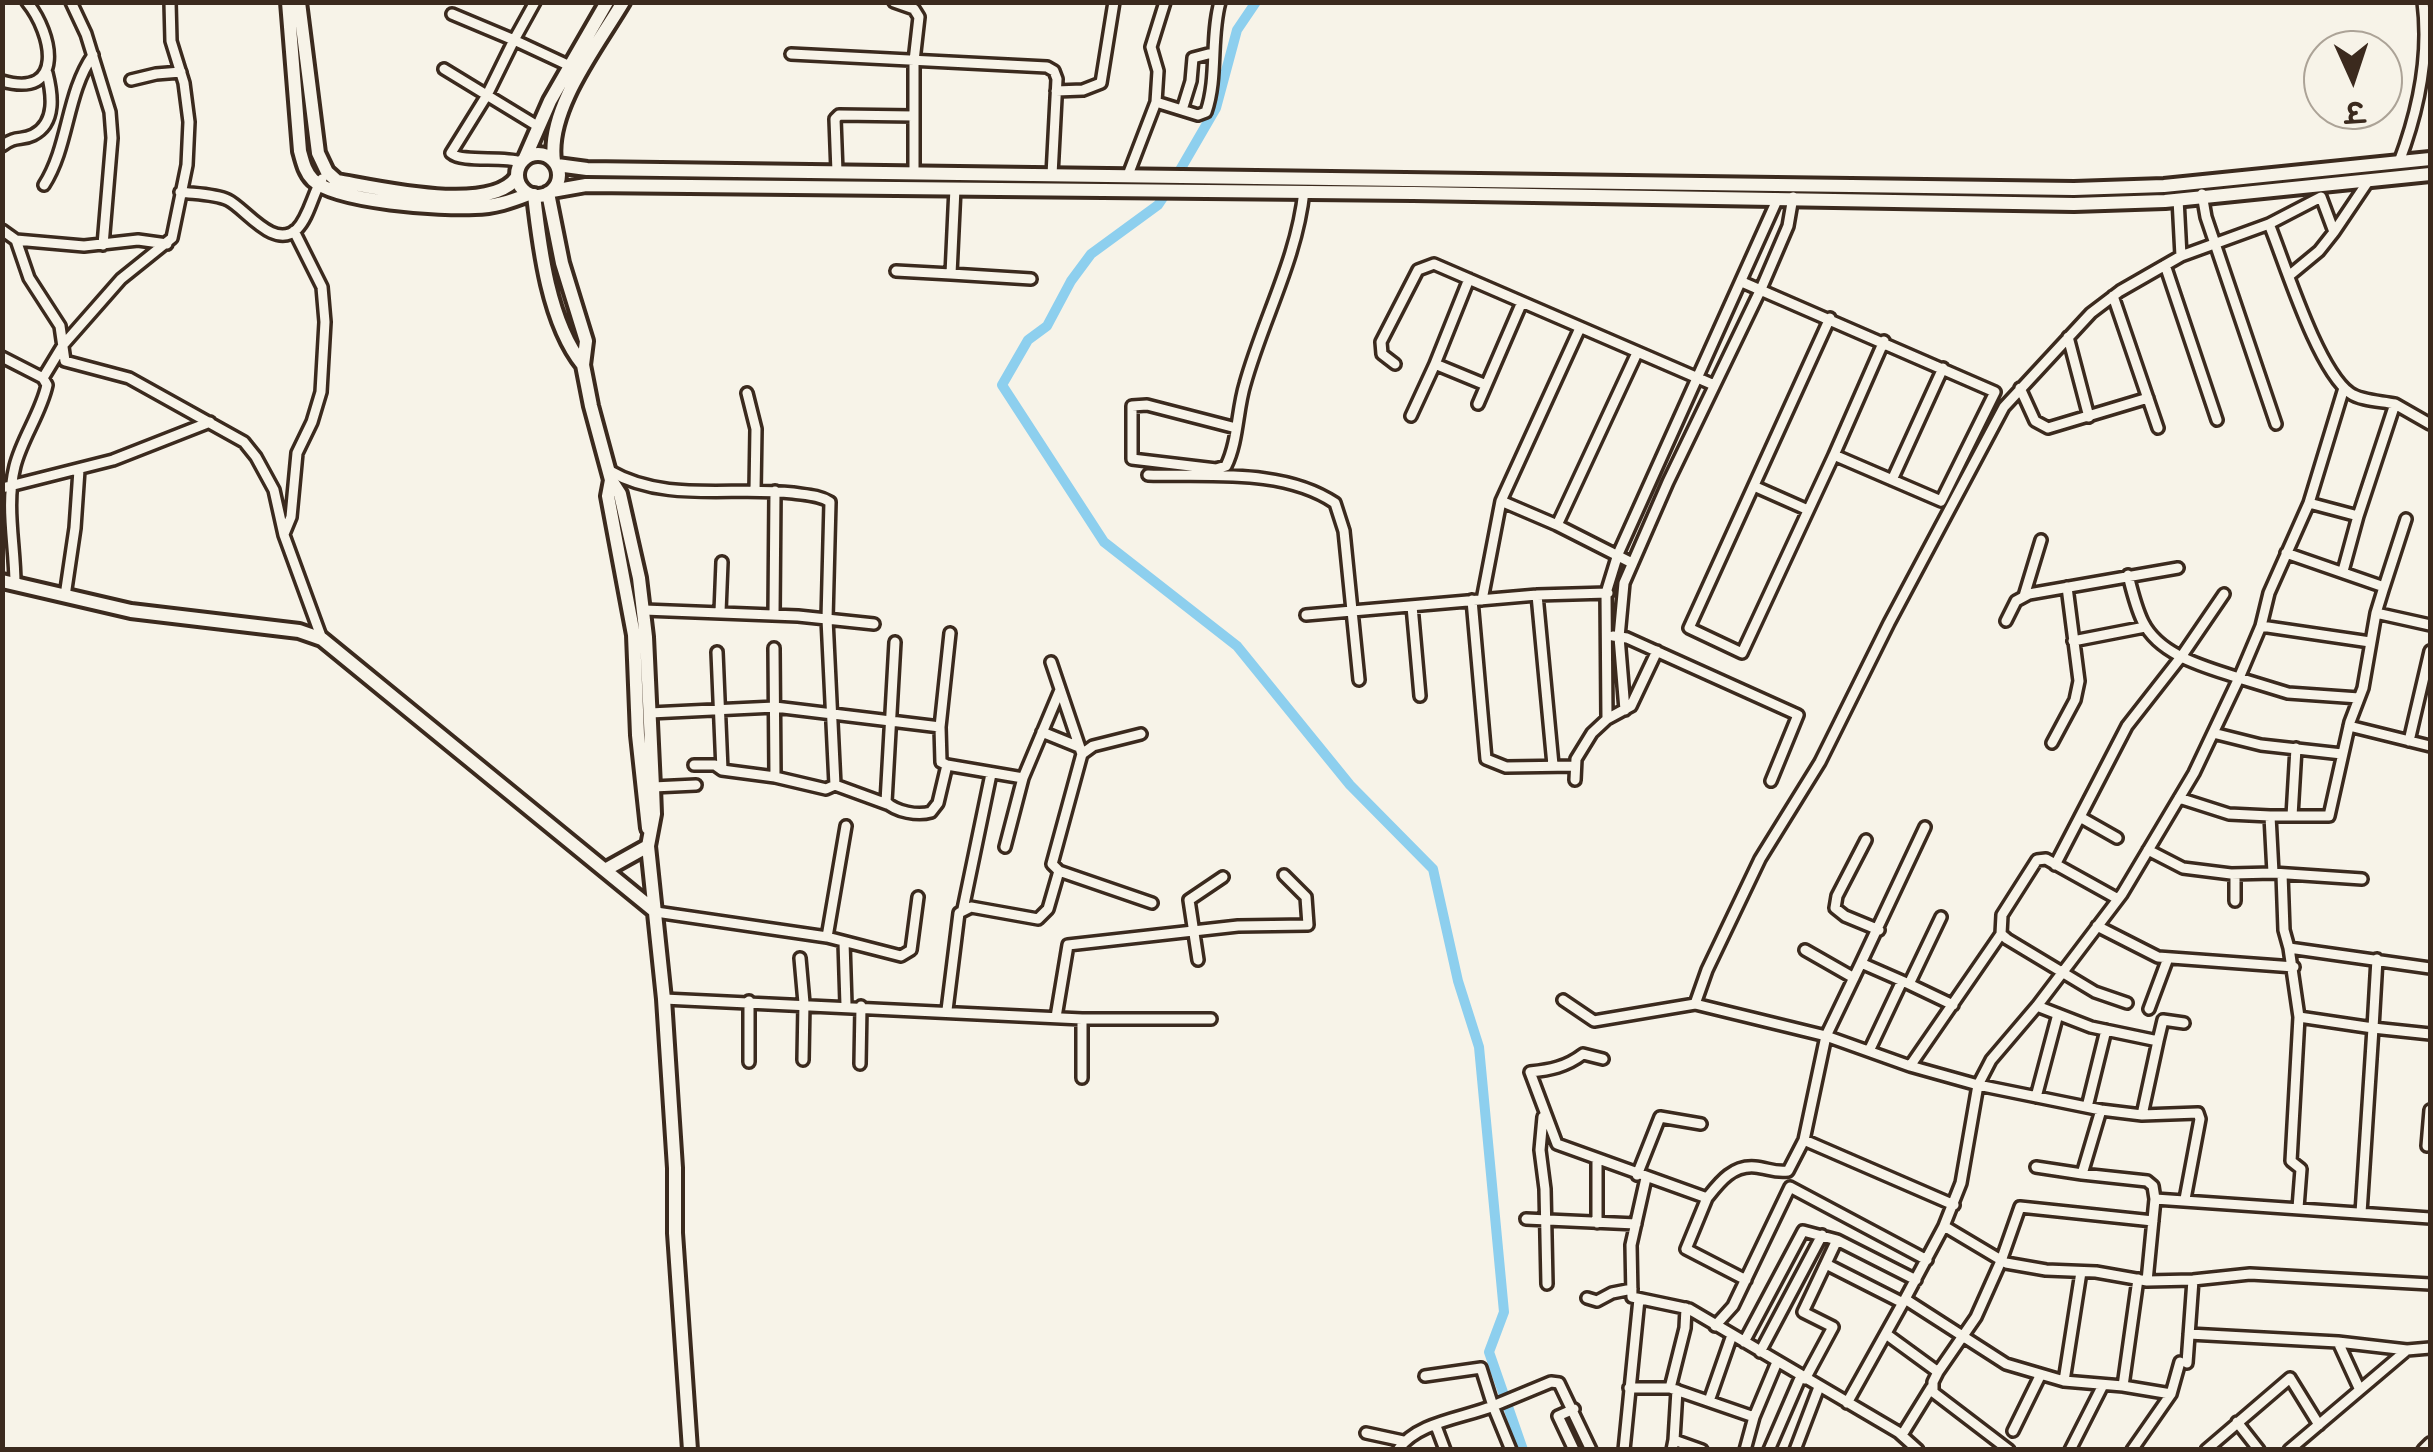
<!DOCTYPE html>
<meta charset="utf-8">
<style>
body{margin:0}
#map{position:relative;width:2433px;height:1452px;overflow:hidden;background:#f7f3e8;font-family:"Indie Flower","Playpen Sans Deva",sans-serif}
canvas{display:block}
.frame{position:absolute;inset:0;border:5px solid #3b2a1e;pointer-events:none}
.north{position:absolute;left:2303px;top:30px;width:100px;height:100px;box-sizing:border-box;background:#f7f3e8;border:2px solid #aca397;border-radius:50%;rotate:177deg;font-size:28px;font-weight:700;line-height:40px;text-align:center;color:#3b2a1e}
.north::after{content:'';display:block;margin:auto;width:35px;height:45px;background:#3b2a1e;clip-path:polygon(50% 0,100% 100%,50% 72%,0 100%)}
</style>
<div id="map">
<canvas width="2433" height="1452"></canvas>
<div class="frame"></div>
<div class="north">उ</div>
</div>
<script>
const context = document.querySelector('canvas').getContext('2d');
context.lineJoin = 'round';
function stroke(path, color, width, dash) { context.strokeStyle = color; context.lineWidth = width; context.lineCap = dash ? 'butt' : 'round'; context.setLineDash(dash || []); context.stroke(path); }
stroke(new Path2D(`
 M1180,170L1216,108L1237,30L1256,2
 M1164,196L1158,205L1091,254L1071,281L1047,326L1028,340L1002,385L1104,542L1237,646L1350,785L1433,869L1458,981L1479,1047L1504,1312L1489,1352L1523,1450`), '#8dcfee', 10);
const street = new Path2D(`
 M71,2L86,34L110,112L112,138L103,245
 M535,2L514,40L572,67
 M894,2L914,9L919,17L914,61V173
 M452,14L514,40L487,95L451,153C462,163 500,156 521,162
 M791,54L1047,67L1054,71L1057,79L1052,175
 M444,69L539,127
 M131,80L156,74L181,72
 M2,81C66,99 53,34 27,2
 M1056,91L1083,90L1101,83L1114,2
 M1156,102L1198,115L1206,112C1218,77 1210,38 1220,2
 M1182,110L1191,81L1193,58L1212,53
 M2,146C16,135 21,141 33,135C57,123 52,93 47,73
 M2399,162C2418,112 2430,57 2423,2
 M837,172L835,119L839,115L914,116
 M1128,175L1156,102L1158,71L1151,47L1165,2
 M44,185C69,146 66,94 93,55
 M955,188L951,274L1031,279
 M180,192C195,194 215,194 228,200C245,208 274,251 297,229C309,217 313,193 322,179
 M2202,194L2206,217L2276,424
 M2269,224L2321,197L2334,232L2369,180
 M2,230L16,240L29,278L60,326L65,361L129,378L244,442L256,457L274,490L284,535L322,639
 M16,240L84,246L138,240L167,244
 M2181,256L2269,224C2285,263 2317,369 2350,393C2361,401 2381,401 2395,404L2358,516L2309,503L2269,593L2261,626L2239,678L2288,693L2359,698
 M2165,265L2217,420
 M896,271L951,274
 M2290,275L2319,251L2334,232
 M1469,279L1435,364L1486,385
 M1742,282L1995,392L1941,501L1834,455L1884,341
 M2113,296L2158,428
 M1830,318L1689,628L1742,653L1834,455
 M2068,337L2089,417
 M2,357L43,378L47,385C41,413 22,438 15,466C5,506 15,544 15,584
 M1395,364L1382,354L1381,342L1418,270L1434,264L1714,385
 M43,378L63,345L121,279L172,238L187,165L189,122L184,83L171,41L170,2
 M2020,388L2035,421L2048,428L2148,398
 M747,393L756,429L755,491
 M1478,404L1522,302
 M2395,404L2430,424
 M1411,416L1435,364
 M1236,428L1147,405L1132,406V459L1216,469L1226,466C1238,442 1237,410 1245,384C1263,319 1297,259 1304,191
 M610,471C665,503 732,486 793,493C806,495 819,495 830,502L827,619L835,785
 M1148,475C1208,477 1283,468 1335,503L1344,531L1359,680
 M1892,480L1943,368
 M1756,487L1808,510
 M2,488L113,460L210,422
 M1501,501L1580,328
 M2309,503L2344,388
 M284,534L291,517L297,453L312,422L321,392L325,322L322,287L294,231
 M2286,553L2384,587L2376,613
 M1632,563L1557,525L1637,353
 M2343,571L2358,516
 M2384,587L2406,519
 M1537,595L1553,765
 M65,596L75,528L79,470
 M2024,596L2041,540
 M1472,600L1486,759L1506,767L1575,766
 M1482,600L1501,501L1557,525
 M1412,606L1420,696
 M644,610L798,616L874,624
 M720,612L722,562
 M774,615L775,491
 M1306,615L1537,595L1608,593
 M2006,621L2016,601L2029,594L2178,568
 M2261,626L2370,642
 M1613,636L1627,638L1798,715L1771,781
 M2073,641L2145,627
 M895,642L886,802C896,812 918,816 931,812L938,803L947,765
 M774,648L775,777
 M717,652L722,770
 M1051,662L1082,754
 M1625,710L1619,637L1624,583L1668,482L1761,289L1788,226L1793,197
 M650,713L775,707L940,727L941,762L947,765L1023,778L1005,847
 M1607,719L1606,593L1618,554L1778,198
 M2349,726L2430,746
 M940,727L950,633
 M1042,732L1079,747
 M2213,733L2261,745L2342,754
 M1141,734L1093,746L1082,754L1052,864L1059,871L1152,903
 M2409,741L2430,651
 M2052,743L2075,700L2079,681L2067,587
 M694,765H715L722,770L775,777L826,789L835,785L887,804
 M1023,778L1060,690
 M1575,780L1576,759L1592,733L1607,719L1631,706L1657,651
 M653,787L696,785
 M2179,798L2229,814L2270,816
 M2292,816L2296,748
 M2080,817L2117,838
 M1866,840L1837,896L1835,908L1845,916L1879,930
 M2148,850L2183,868L2231,874L2273,873
 M2055,865L2127,726L2181,657L2224,594
 M2235,874V901
 M2282,874L2284,930L2289,948
 M2362,879L2273,873L2270,816H2329L2350,722L2363,688L2376,613L2430,625
 M2118,899L2046,859L2037,860L2002,915L2001,934L2007,939L2095,992L2127,1003
 M963,909L991,774
 M656,912L827,937L901,956L911,950L918,897
 M1941,917L1909,984L1953,1005
 M2097,926L2158,957L2294,967
 M827,937L846,826
 M844,942L846,1005
 M1805,950L1854,978
 M800,958L804,1003L803,1060
 M1198,960L1189,900L1223,877
 M1861,963L1826,1036L1910,1066
 M1909,984L1861,963L1925,827
 M664,999L1082,1019H1211
 M1563,1000L1594,1021L1695,1004L1826,1036L1804,1140L1788,1171C1775,1173 1767,1168 1755,1167C1732,1165 1719,1183 1707,1198
 M1695,1004L1707,970L1760,859L1820,762L1889,623L2004,407L2091,313L2120,291L2181,256L2178,199
 M2037,1006L2091,1027L2158,1041L2142,1115L2101,1110L1978,1085L1991,1060L2037,1006L2122,894L2194,773L2239,678C2206,667 2160,656 2143,622C2136,608 2132,591 2128,575
 M2149,1009L2168,958
 M947,1010L959,913L971,907L1038,919L1048,909L1059,871
 M1056,1017L1068,945L1238,926L1308,925L1306,897L1284,875
 M2299,1017L2289,948L2430,968
 M2158,1041L2163,1020L2184,1023
 M1869,1051L1902,981
 M1603,1059L1583,1054C1566,1067 1550,1070 1530,1072L1557,1144L1707,1198L1686,1249L1746,1280
 M749,1062V1001
 M860,1064L861,1006
 M1082,1078V1019
 M2036,1097L2058,1014
 M2087,1107L2106,1030
 M2101,1110L2082,1174L2147,1181L2153,1186L2155,1199
 M2142,1115L2198,1113L2200,1119L2185,1199
 M1543,1117L1540,1150L1545,1189L1547,1284
 M1804,1140L1954,1205
 M2427,1146L2430,1110
 M1597,1160V1223
 M2036,1167L2082,1174
 M1637,1175L1660,1117L1701,1124
 M1646,1178L1631,1245L1632,1297L1689,1309L1898,1432L1918,1450
 M2298,1208L2301,1169L2291,1161L2299,1017L2373,1028L2377,959
 M2361,1213L2373,1028L2430,1034
 M1526,1219L1636,1224
 M1944,1226L1961,1183L1978,1085L1910,1066L2001,934
 M1826,1264L1903,1303
 M2138,1279L2123,1386L2064,1381L2006,1364L1905,1299L1944,1226L2006,1263L2046,1270L2096,1272L2147,1281L2193,1280L2250,1274L2430,1284
 M2147,1281L2155,1199L2430,1218
 M1587,1298L1597,1301L1612,1293L1632,1289
 M1715,1326L1733,1306L1790,1187L1927,1260
 M1886,1334L1938,1372L1976,1317L2001,1261L2020,1207L2153,1221
 M2189,1334L2338,1342
 M1744,1342L1803,1231L1837,1240L1916,1280
 M1760,1352L1822,1235
 M2187,1363L2193,1280
 M1938,1372L1933,1382V1392L2009,1450
 M1425,1376L1481,1368L1493,1406L1551,1382L1559,1383L1591,1450
 M1805,1379L1833,1327L1803,1312L1837,1240
 M2064,1381L2081,1272
 M2123,1386L2171,1394
 M1629,1388H1670L1754,1417
 M1670,1388L1685,1328L1686,1308
 M2360,1390L2338,1342L2407,1350
 M1709,1401L1732,1335
 M1847,1403L1905,1299
 M2237,1422L2259,1450
 M1436,1426L1445,1450
 M2013,1431L2040,1376
 M1366,1433L1403,1441
 M1902,1435L1931,1388
 M1674,1440L1677,1390
 M1398,1450C1416,1422 1464,1418 1493,1406L1511,1450
 M1574,1450L1558,1416L1574,1409
 M1624,1450L1639,1299
 M1672,1450L1674,1440L1702,1450
 M1745,1450L1754,1417L1777,1362
 M1769,1450L1801,1376
 M1795,1450L1819,1387
 M2070,1450L2103,1385
 M2132,1450L2171,1394L2180,1362
 M2206,1450L2290,1378L2319,1425
 M2289,1450L2407,1350L2430,1348
 M2423,1450L2430,1443`);
const secondary = new Path2D(`
 M288,2L300,151C303,162 305,172 313,180C337,202 442,209 475,207C494,207 511,201 529,194
 M299,2L318,153L327,172L337,181C378,188 491,215 517,177
 M517 175a21 21 0 1 1 42 0a21 21 0 1 1-42 0Z
 M525,158L550,101L607,2
 M554,161C547,109 597,46 623,2
 M557,165L587,169L2074,189L2164,186L2430,159
 M552,191L586,185L1413,193L2074,204L2165,201L2430,174
 M548,193L562,263L586,341L583,365L591,406L611,480L620,494L639,578L646,637L653,787L654,814L648,846L664,999L675,1168V1233L690,1450
 M534,195C540,248 549,323 583,365
 M611,480L608,496L634,635L638,735L648,828
 M2,581L131,611L299,631L322,639L656,912
 M605,870L648,846`);
stroke(street, '#3b2a1e', 16);
stroke(secondary, '#3b2a1e', 20);
stroke(street, '#f7f3e8', 9);
stroke(secondary, '#f7f3e8', 12);
</script>
